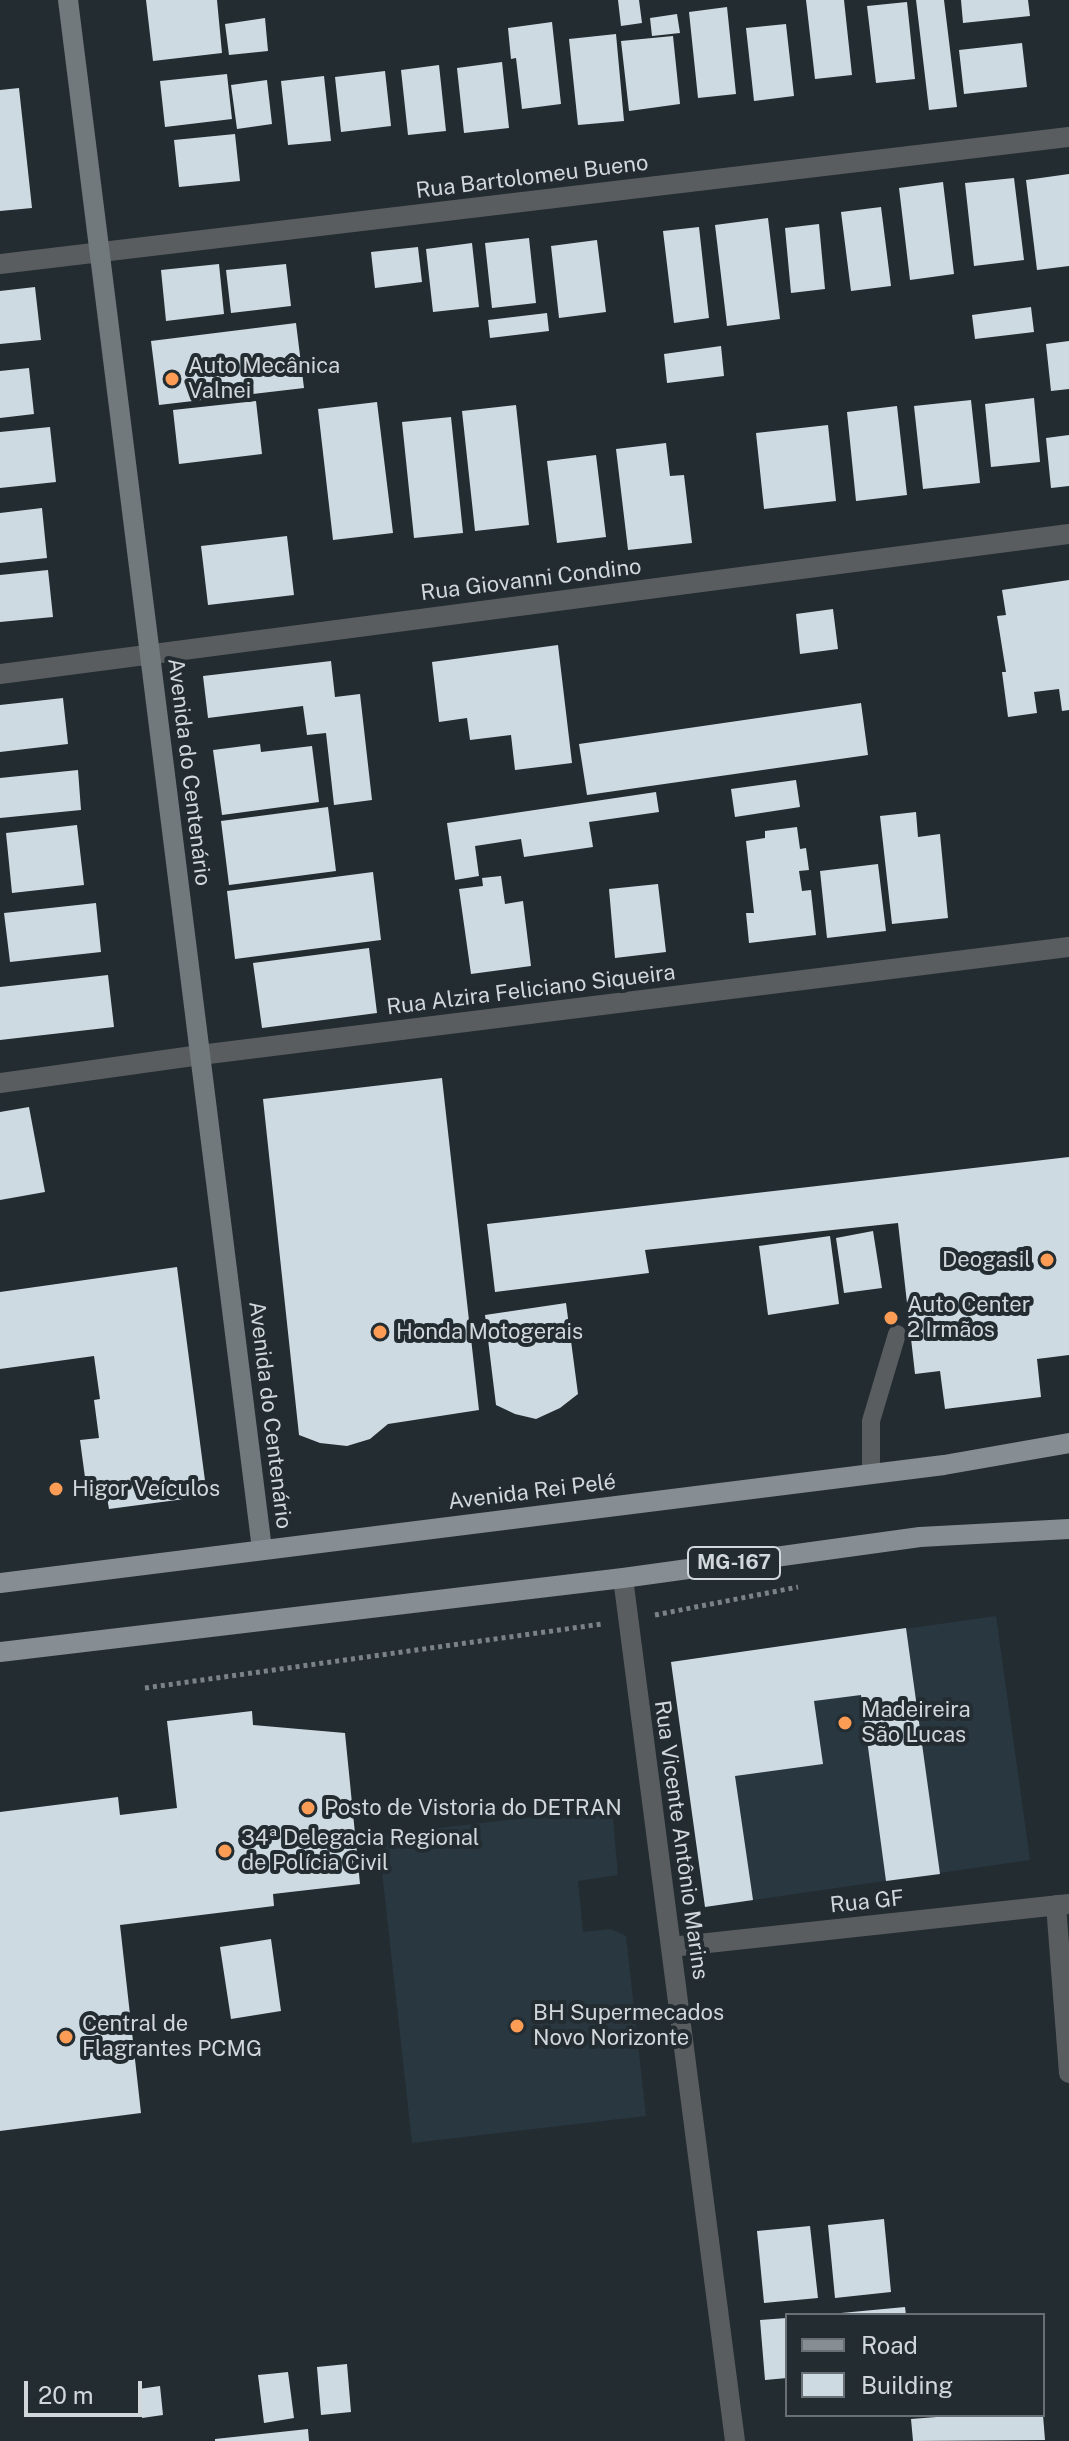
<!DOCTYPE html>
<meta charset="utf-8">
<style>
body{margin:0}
#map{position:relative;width:1069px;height:2441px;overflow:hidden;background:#232c31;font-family:"Public Sans",sans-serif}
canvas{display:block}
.legend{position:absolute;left:785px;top:2313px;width:260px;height:104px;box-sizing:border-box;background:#232c31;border:2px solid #697075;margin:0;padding:10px 14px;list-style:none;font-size:24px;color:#d1d7da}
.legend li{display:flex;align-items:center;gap:16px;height:40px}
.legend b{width:40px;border:2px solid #697075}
.scale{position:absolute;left:24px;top:2381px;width:118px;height:36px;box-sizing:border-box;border:4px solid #d1d7da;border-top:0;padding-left:10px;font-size:24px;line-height:28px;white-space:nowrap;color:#d1d7da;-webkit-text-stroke:6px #232c31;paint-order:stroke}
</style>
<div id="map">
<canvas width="1069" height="2441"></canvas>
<ul class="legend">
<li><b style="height:10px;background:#868e94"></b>Road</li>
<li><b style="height:22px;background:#cedae1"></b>Building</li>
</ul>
<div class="scale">20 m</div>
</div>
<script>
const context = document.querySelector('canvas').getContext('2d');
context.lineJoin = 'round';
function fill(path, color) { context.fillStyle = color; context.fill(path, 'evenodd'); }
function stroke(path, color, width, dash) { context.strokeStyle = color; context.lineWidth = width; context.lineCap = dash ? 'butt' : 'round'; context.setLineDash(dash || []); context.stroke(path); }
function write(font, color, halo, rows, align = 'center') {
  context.font = font + ' "Public Sans",sans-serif'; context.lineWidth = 8; context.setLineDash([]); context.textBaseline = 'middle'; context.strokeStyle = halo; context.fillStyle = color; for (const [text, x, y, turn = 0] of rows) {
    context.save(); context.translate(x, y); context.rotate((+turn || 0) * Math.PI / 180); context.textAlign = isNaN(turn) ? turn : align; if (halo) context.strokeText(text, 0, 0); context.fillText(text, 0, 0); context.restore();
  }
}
fill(new Path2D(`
 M996,1616L1030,1860L705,1907L671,1662Z
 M612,1808L618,1875L578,1881L583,1932L611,1929L626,1936L646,2116L412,2143L378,1835Z`), '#283740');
fill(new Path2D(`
 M146,0H217L222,53L153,61Z
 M618,0H639L642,23L621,26Z
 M806,0H844L852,75L815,79Z
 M916,0H944L957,107L929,110Z
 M961,0H1028L1030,16L963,23Z
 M907,2L915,79L876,83L867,6Z
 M727,7L736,94L698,98L689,12Z
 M677,14L680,33L652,36L650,18Z
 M265,18L268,51L229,55L225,24Z
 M552,22L561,104L522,109L516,58L511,59L508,28Z
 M786,24L794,96L754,101L746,28Z
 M616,34L624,121L578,125L569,39Z
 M673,36L680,104L629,111L621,41Z
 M1022,43L1027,87L964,94L959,50Z
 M502,62L509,128L464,133L457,68Z
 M439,65L446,131L408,135L401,70Z
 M385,71L391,126L341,132L335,77Z
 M227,74L232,119L165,127L160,81Z
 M324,76L331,141L288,145L281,81Z
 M267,80L272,124L237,129L231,85Z
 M19,88L32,208L0,211V90Z
 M235,134L240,181L179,187L174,140Z
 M1069,174V266L1037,270L1026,180Z
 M1014,178L1024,260L974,266L965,183Z
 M943,182L954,274L910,280L899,188Z
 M881,207L891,286L851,291L841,212Z
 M768,218L780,319L727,326L715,225Z
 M819,224L825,289L791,293L785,228Z
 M699,227L709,318L674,323L663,231Z
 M529,238L536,303L492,308L485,243Z
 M597,240L606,312L559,318L551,246Z
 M472,243L479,307L433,312L426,249Z
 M418,247L422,282L375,288L371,252Z
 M219,264L224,314L166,321L161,270Z
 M286,264L291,306L231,313L226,270Z
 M35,287L41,340L0,344V291Z
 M1031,307L1034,332L975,339L972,315Z
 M547,313L549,331L490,338L488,320Z
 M296,323L304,388L159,405L151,341Z
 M1069,341V389L1051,391L1046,344Z
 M721,346L724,376L667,383L664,354Z
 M29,368L34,414L0,418V371Z
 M1034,398L1040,462L991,467L985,404Z
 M971,400L980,483L923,489L914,406Z
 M256,401L262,454L179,464L173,410Z
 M377,402L393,533L333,540L318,409Z
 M516,405L529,525L475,531L462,411Z
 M897,406L907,495L856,501L847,412Z
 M451,417L463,533L414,538L402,422Z
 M828,425L836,501L764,509L756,433Z
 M50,427L56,482L0,488V432Z
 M1069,435V486L1051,488L1046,438Z
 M666,443L670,476L684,475L692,543L628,550L616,449Z
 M596,455L606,537L557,543L547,461Z
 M42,508L47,558L0,563V513Z
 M287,536L294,595L208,605L201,546Z
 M48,570L53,617L0,622V575Z
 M1069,580V710L1062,711L1059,689L1034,692L1037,713L1008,717L1002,672H1006L997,616L1006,615L1002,590Z
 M833,609L838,649L800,654L796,614Z
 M558,645L572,763L515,770L511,735L470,740L467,718L439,722L432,662Z
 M331,661L335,697L360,694L372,800L334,805L326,733L307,735L303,706L208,718L203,676Z
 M63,698L68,744L0,752V705Z
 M861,703L868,755L587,795L579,744Z
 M260,744L261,752L312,746L319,802L222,815L213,750Z
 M78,770L81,810L0,818V778Z
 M796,780L800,807L735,817L731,789Z
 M656,792L659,812L589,822L593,847L524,857L521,839L475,846L479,876L455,880L447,823Z
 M328,807L336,871L229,885L221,821Z
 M916,812L918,837L940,834L948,918L892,924L880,816Z
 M77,825L84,885L12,893L6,833Z
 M797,827L800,849L806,848L809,870L799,871L802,891L811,890L816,935L749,943L746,913H754L746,841L765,838V831Z
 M878,864L886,931L827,938L820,871Z
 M373,872L381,940L235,959L227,891Z
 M501,876L505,904L523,901L531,966L471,974L459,889L483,886L482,878Z
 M658,884L666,952L615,958L609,889Z
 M96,903L101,952L10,962L4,913Z
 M369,948L377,1013L262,1028L253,963Z
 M108,975L114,1027L0,1040V987Z
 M442,1078L479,1410L388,1424L370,1439L347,1446L320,1443L299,1435L263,1099Z
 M29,1107L45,1192L0,1200V1112Z
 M1069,1157V1355L1037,1359L1041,1397L945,1409L940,1371L915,1374L898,1223L645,1250L649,1273L495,1292L487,1224Z
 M873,1231L882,1288L844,1293L836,1238Z
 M830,1236L839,1304L768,1315L759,1246Z
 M177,1267L207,1496L109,1509L107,1498L88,1500L80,1440L99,1438L94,1400L100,1399L94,1356L0,1369V1292Z
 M566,1303L578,1394L560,1408L536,1419L515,1414L496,1405L485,1315Z
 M906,1628L940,1874L886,1881L861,1695L814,1701L823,1764L735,1776L753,1900L705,1907L671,1662Z
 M252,1711L253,1725L345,1733L360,1884L273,1894L274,1906L120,1925L141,2113L0,2131V1812L118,1797L120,1815L177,1808L167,1721Z
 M271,1939L281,2011L231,2019L220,1947Z
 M884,2219L891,2292L835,2298L828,2225Z
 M810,2226L818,2298L764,2303L757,2231Z
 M905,2307L906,2315H842L841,2313Z
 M787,2318V2378L765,2380L760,2320Z
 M347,2364L351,2412L321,2415L317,2367Z
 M288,2372L294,2418L264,2423L258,2375Z
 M160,2386L163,2415L142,2418L139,2389Z
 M962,2415H1043L1045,2440L913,2441L911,2419Z
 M308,2429L309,2441H215V2439Z`), '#cedae1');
stroke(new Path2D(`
 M655,1615L798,1587
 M145,1688L602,1624`), '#7b8387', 5, [4, 4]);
stroke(new Path2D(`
 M871,1474V1421L897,1334`), '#595d60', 18);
stroke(new Path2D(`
 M0,264L1069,137
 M0,674L1069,534
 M0,1083L200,1055L1069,947
 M623,1578L735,2441
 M1056,1905L1069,2073
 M671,1947L1069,1904`), '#595d60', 20);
stroke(new Path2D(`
 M68,0L262,1549`), '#72797d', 20);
stroke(new Path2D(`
 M0,1583L944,1465L1069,1443
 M0,1652L623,1578L920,1537L1069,1529`), '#868e94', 20);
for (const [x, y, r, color] of [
 [172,379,8,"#fd9d55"],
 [1047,1260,8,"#fd9d55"],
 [891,1318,8,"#fd9d55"],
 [380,1332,8,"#fd9d55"],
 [56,1489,8,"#fd9d55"],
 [845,1723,8,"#fd9d55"],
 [308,1808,8,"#fd9d55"],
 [225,1851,8,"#fd9d55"],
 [517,2026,8,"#fd9d55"],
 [66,2037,8,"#fd9d55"]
]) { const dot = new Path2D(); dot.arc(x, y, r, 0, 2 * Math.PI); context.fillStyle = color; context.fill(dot); stroke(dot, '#232c31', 3); }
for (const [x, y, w] of [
 [734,1563,92]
]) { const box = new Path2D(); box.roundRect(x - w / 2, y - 16, w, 32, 6); context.fillStyle = '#232c31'; context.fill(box); stroke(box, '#d1d7da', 2); }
write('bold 20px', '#d1d7da', null, [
 ["MG-167",734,1563]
]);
write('22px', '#d1d7da', '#232c31', [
 ["Rua Bartolomeu Bueno",532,177,-7],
 ["Rua Giovanni Condino",531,580,-7],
 ["Avenida do Centenário",189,772,83],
 ["Rua Alzira Feliciano Siqueira",531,990,-7],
 ["Avenida do Centenário",270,1415,83],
 ["Avenida Rei Pelé",532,1492,-7],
 ["Rua Vicente Antônio Marins",681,1840,82],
 ["Rua GF",867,1902,-6]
]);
write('22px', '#d1d7da', '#232c31', [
 ["Auto Mecânica",188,366],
 ["Valnei",188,391],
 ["Deogasil",1031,1260,"right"],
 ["Auto Center",907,1305],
 ["2 Irmãos",907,1330],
 ["Honda Motogerais",396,1332],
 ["Higor Veículos",72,1489],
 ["Madeireira",861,1710],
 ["São Lucas",861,1735],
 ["Posto de Vistoria do DETRAN",324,1808],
 ["34ª Delegacia Regional",241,1838],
 ["de Polícia Civil",241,1863],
 ["BH Supermecados",533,2013],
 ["Novo Norizonte",533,2038],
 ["Central de",82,2024],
 ["Flagrantes PCMG",82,2049]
], 'left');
</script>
